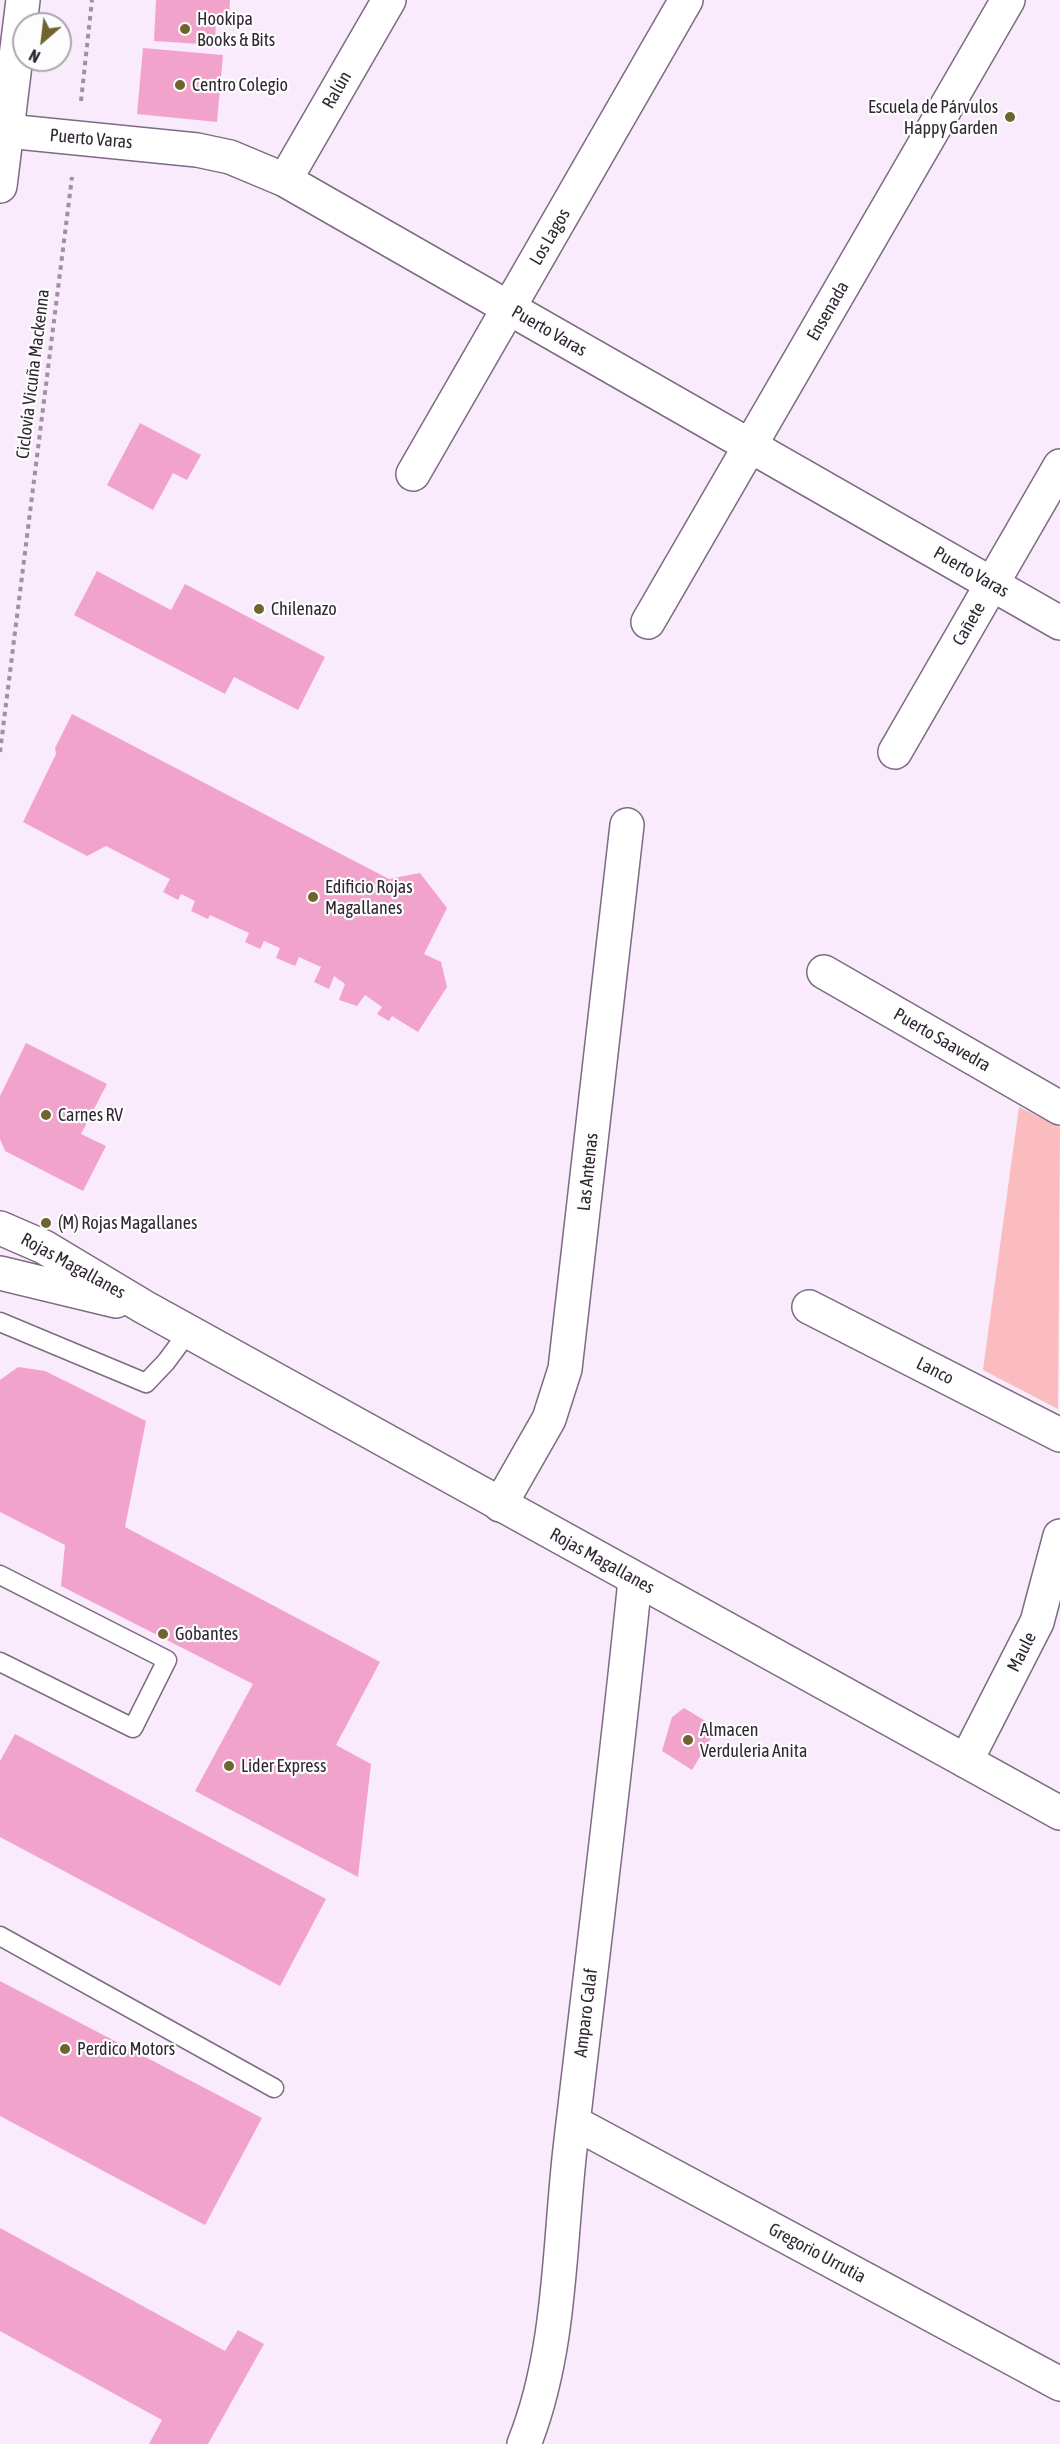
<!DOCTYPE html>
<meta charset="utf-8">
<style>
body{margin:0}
#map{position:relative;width:1060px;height:2444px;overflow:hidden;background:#f9eafc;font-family:"Asap Condensed",sans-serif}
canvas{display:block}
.north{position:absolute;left:12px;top:12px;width:60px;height:60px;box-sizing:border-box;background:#fdfdfd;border:2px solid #aba7ac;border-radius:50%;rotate:208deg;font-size:16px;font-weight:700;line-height:24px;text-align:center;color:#302732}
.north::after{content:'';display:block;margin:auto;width:21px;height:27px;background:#6f6330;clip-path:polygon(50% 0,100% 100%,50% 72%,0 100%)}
</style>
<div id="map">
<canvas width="1060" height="2444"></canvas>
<div class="north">N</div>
</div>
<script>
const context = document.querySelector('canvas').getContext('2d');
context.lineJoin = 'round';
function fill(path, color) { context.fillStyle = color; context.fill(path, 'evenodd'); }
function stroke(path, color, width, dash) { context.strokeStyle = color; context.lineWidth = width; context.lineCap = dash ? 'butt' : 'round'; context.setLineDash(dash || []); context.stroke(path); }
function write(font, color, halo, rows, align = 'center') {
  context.font = font + ' "Asap Condensed",sans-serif'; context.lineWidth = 4.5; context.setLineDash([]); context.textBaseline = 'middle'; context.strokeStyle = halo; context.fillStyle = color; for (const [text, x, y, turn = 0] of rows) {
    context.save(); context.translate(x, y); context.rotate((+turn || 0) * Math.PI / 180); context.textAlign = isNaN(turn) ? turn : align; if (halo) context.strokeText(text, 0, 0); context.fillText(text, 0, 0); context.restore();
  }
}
fill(new Path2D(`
 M1019,1107L1060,1127L1058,1409L983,1370Z`), '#fabcbf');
fill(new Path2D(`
 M156,0H230L229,17H216L215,45L154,41Z
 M143,48L223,55L217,122L137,114Z
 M140,423L201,455L187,480L173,473L153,510L107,485Z
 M97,571L171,610L185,584L325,657L298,710L234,677L225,694L74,615Z
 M72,714L389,879L420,873L447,908L424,954L441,962L447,987L418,1032L392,1016L389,1021L377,1014L382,1007L365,995L357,1006L339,1000L345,984L334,976L329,989L314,982L321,967L299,957L295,966L276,958L280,948L264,941L260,949L245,942L249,933L210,915L208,919L191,911L195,901L181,894L178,900L163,892L170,879L106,846L87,856L23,822L56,754L55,748Z
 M26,1043L107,1084L81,1134L106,1146L83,1191L5,1151L0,1139V1096Z
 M18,1367L45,1371L146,1421L125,1527L380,1662L336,1745L371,1764L358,1877L195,1791L253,1684L61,1586L65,1545L0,1512V1380Z
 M684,1708L717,1728L692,1770L662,1751L672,1717Z
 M15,1734L326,1899L280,1986L0,1837V1761Z
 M0,1981L262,2118L205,2225L0,2116Z
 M0,2228L225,2351L238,2330L264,2344L208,2444H149L162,2420L0,2331Z`), '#f1a3cc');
const service = new Path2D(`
 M0,1322L146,1383L166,1362L189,1331
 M0,1575L167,1660L133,1728L0,1662
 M0,1936L274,2088`);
const minor = new Path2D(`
 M7,131L197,150L230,157L285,180L1060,623
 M285,180L389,0
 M413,474L686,0
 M648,622L1008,0
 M895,752L1060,466
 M824,972L1060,1108
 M809,1307L1060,1435
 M500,1505L549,1419L565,1369L627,825
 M966,1761L1037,1622L1060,1536
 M573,2122L1060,2384
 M524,2444C561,2352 559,2246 570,2149C592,1959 616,1770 635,1580`);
const secondary = new Path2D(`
 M0,1228L44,1247L144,1307L1060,1813
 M0,1273L116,1301`);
const primary = new Path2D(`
 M0,186L23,0`);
stroke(service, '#7e6a83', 21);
stroke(minor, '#7e6a83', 36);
stroke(secondary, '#7e6a83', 36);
stroke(primary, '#7e6a83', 36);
stroke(new Path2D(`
 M81,101L92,0
 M0,752L72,177`), '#9e92a1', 4, [4.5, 4.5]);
stroke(service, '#fff', 18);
stroke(minor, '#fff', 33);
stroke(secondary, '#fff', 33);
stroke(primary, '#fff', 33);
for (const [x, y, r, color] of [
 [185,29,6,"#6f6330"],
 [180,85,6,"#6f6330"],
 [1010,117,6,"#6f6330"],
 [259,609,6,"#6f6330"],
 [313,897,6,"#6f6330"],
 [46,1115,6,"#6f6330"],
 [46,1223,6,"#6f6330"],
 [163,1634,6,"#6f6330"],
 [688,1740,6,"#6f6330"],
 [229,1766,6,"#6f6330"],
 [65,2049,6,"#6f6330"]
]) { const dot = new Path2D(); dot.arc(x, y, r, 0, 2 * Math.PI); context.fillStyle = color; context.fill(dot); stroke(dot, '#fdfdfd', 2); }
write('18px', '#302732', '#fdfdfd', [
 ["Hookipa",197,19],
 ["Books & Bits",197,40],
 ["Centro Colegio",192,85],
 ["Escuela de Párvulos",998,107,"right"],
 ["Happy Garden",998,128,"right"],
 ["Chilenazo",271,609],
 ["Edificio Rojas",325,887],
 ["Magallanes",325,908],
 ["Carnes RV",58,1115],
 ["(M) Rojas Magallanes",58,1223],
 ["Gobantes",175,1634],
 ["Almacen",700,1730],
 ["Verduleria Anita",700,1751],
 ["Lider Express",241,1766],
 ["Perdico Motors",77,2049]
], 'left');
write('18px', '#302732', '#fdfdfd', [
 ["Ralún",337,90,-60],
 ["Puerto Varas",91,139,5],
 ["Los Lagos",550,237,-60],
 ["Ensenada",828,311,-60],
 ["Puerto Varas",549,331,30],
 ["Ciclovía Vicuña Mackenna",33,374,-83],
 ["Puerto Varas",971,572,30],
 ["Cañete",969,624,-60],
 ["Puerto Saavedra",942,1040,30],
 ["Las Antenas",588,1172,-84],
 ["Rojas Magallanes",73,1266,29],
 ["Lanco",935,1371,27],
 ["Rojas Magallanes",602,1561,29],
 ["Maule",1022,1652,-63],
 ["Amparo Calaf",586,2013,-83],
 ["Gregorio Urrutia",817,2253,28]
]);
</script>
